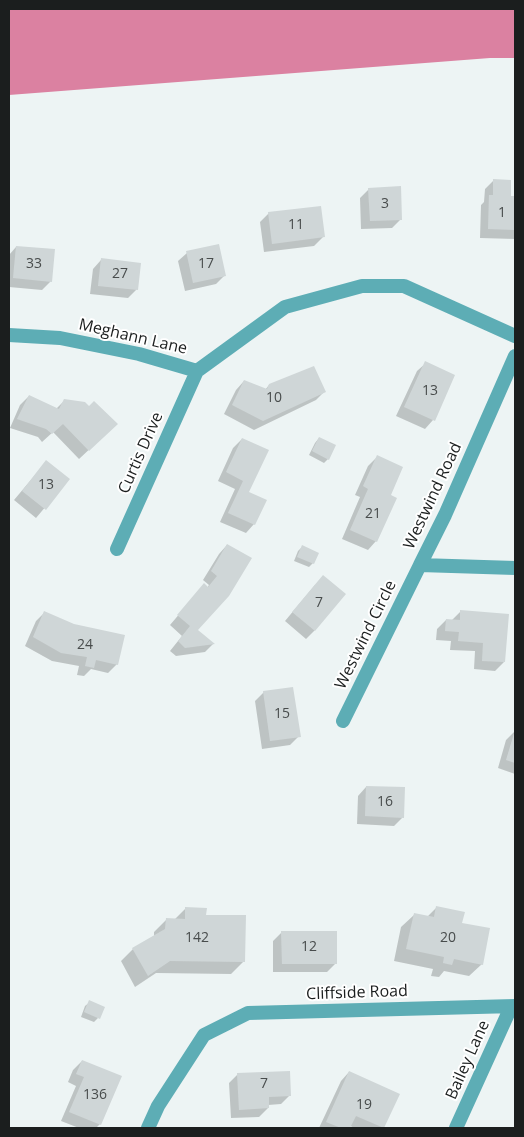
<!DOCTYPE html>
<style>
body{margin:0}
#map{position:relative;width:524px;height:1137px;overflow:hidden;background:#edf4f4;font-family:"Open Sans",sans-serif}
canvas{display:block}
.frame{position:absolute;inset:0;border:10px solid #1b1e1e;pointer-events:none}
</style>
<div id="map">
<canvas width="524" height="1137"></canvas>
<div class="frame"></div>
</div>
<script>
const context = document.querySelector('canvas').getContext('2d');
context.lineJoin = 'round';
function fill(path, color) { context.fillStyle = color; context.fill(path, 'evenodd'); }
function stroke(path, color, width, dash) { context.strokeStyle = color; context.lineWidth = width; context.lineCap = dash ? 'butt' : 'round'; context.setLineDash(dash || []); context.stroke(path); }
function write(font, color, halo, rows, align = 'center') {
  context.font = font + ' "Open Sans",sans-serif'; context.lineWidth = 4; context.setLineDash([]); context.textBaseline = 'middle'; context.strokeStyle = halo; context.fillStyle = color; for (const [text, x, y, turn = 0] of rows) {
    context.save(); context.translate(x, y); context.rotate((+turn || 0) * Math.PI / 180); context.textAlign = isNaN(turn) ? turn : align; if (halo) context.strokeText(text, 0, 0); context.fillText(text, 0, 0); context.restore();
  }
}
fill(new Path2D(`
 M9,9H515V58H490L9,95Z`), '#db81a1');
fill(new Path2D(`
 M494,180L510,197H515V239L480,238L481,205L484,202L485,189Z
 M369,189L401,219L392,228L361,229L360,198Z
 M269,213L323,237L314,246L264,252L260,222Z
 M16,247L51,281L42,290L9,287V255Z
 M187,253L225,275L216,284L185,291L178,261Z
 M101,260L137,289L128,298L90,294L93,269Z
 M426,363L433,420L425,429L396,416L417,371Z
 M244,381L265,390L269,385L324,392L316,400L254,430L224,414L236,390Z
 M29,396L56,409L64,401L108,432L79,459L53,432L42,442L38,437L10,428L20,405Z
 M319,438L328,459L324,463L309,455L315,443Z
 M242,439L248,493L254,524L246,533L220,522L235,489L218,481L233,448Z
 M377,457L389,496L376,541L368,550L342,539L360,497L355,495L368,466Z
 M46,462L69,479L36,518L14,500Z
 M227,545L250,559L196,630L213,644L205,652L176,656L170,651L182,636L170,625L204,585L207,588L209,585L203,580L219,554Z
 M302,547L313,563L309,567L294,561L298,551Z
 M315,585V630L306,639L285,621Z
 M461,611L504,662L495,671L474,669L475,651L450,650L451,641L436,640L437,629L446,620L451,621Z
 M45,612L117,664L108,673L91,669L84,676L77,675L79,666L52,661L25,646L36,621Z
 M264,692L299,736L290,745L262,749L255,701Z
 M515,731V774L498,768L506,740Z
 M366,787L403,817L394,826L357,824L358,796Z
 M437,907L461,924L482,964L469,976L444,971L439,977L431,976L433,969L394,961L401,927L414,915L427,917Z
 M186,908L205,916L244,961L231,974L156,973L135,987L121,961L133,949L154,937V932L167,919H175Z
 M282,932L336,963L327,972H273V941Z
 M90,1002L98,1018L94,1022L81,1017L85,1006Z
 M82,1061L100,1124L96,1128H79L61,1121L76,1086L68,1082L73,1070Z
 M349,1072L398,1094L382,1128H355L350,1126L349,1128H319L341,1081Z
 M238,1074L290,1095L281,1104L268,1105V1108L259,1117L231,1118L229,1083Z`), '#0003');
fill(new Path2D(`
 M493,179L511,180V196H515V230L488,229L489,195H493Z
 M401,186L402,220L370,221L368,188Z
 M321,206L325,237L272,244L268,212Z
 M219,244L226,276L193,283L186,251Z
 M16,246L55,249L52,282L13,278Z
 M101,258L141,263L138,290L98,286Z
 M425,361L455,375L435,421L404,407Z
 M314,366L326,392L263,421L232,405L244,380L267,389L269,384Z
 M29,395L59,409L64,399L85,402L89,406L94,401L118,424L89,451L63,424L52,434L46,429L17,419Z
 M319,437L336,445L329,460L312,451Z
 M242,438L269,450L249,492L267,500L255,525L228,513L243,481L226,472Z
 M377,455L403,467L391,495L397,498L377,542L350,530L368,489L363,486Z
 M46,460L70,479L46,510L22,491Z
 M227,544L252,558L229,596L198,630L215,644L185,648L178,641L190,626L177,615L204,583L208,587L217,576L211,571Z
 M302,545L319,553L314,564L297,557Z
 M323,575L346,594L315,631L292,612Z
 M460,610L509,614L505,662L482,661L483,643L458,641L459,632L445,631L446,619L460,620Z
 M44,611L74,624L125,635L118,665L96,660L94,668L85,666L87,657L61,653L33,637Z
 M293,687L301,737L270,741L263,691Z
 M515,730V763L506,760Z
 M366,786L405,787L404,818L365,816Z
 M436,906L465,912L462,923L490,928L483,965L454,959L452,965L443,963L444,957L406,949L414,913L434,917Z
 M185,907L207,908L206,915H246L245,962L170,961L148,976L132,948L165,929L166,918L185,919Z
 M281,931H337V964H282Z
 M89,1000L105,1007L100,1019L84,1012Z
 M82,1060L122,1076L101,1125L69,1112L84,1077L76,1074Z
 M290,1071L291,1096L269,1097V1108L239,1110L237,1073Z
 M349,1071L400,1094L384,1128L356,1116L350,1128H341L326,1122Z`), '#cfd6d7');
stroke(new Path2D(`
 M9,335L60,338L139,354L197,371L285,307L362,286H404L515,336
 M515,356L445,515L420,565L515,568
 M117,549L197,371
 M343,721L420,565
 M148,1128L158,1106L204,1035L248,1013L515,1006
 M456,1128L511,1007`), '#5dadb5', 14);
write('14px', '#484c4c', null, [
 ["3",385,204],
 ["1",502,213],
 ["11",296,225],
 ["33",34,264],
 ["17",206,264],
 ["27",120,274],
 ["13",430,391],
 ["10",274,398],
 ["13",46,485],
 ["21",373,514],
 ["7",319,603],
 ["24",85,645],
 ["15",282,714],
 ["16",385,802],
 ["142",197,938],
 ["20",448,938],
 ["12",309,947],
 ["7",264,1084],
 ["136",95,1095],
 ["19",364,1105]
]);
write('16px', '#1b1e1e', '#fff', [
 ["Meghann Lane",133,337,13],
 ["Curtis Drive",141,453,-66],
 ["Westwind Road",433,496,-65],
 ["Westwind Circle",366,635,-64],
 ["Cliffside Road",357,993,-2],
 ["Bailey Lane",468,1060,-66]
]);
</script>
